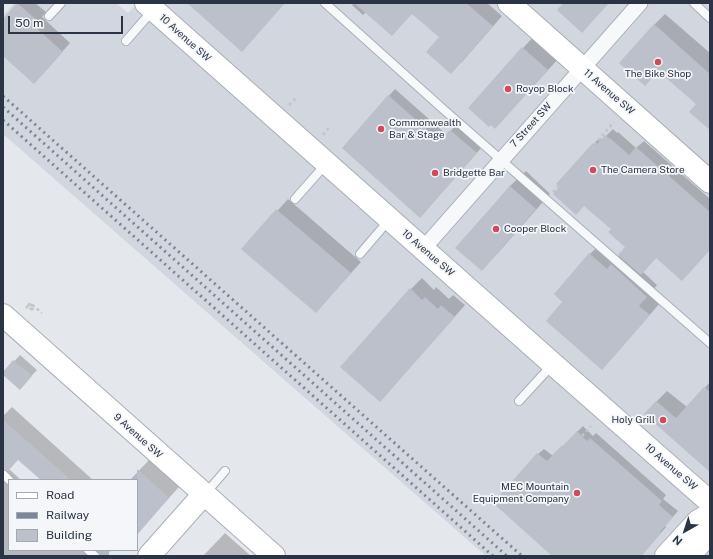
<!DOCTYPE html>
<style>
body{margin:0}
#map{position:relative;width:713px;height:559px;overflow:hidden;background:#e4e7ec;font-family:"Public Sans",sans-serif}
canvas{display:block}
.frame{position:absolute;inset:0;border:4px solid #2b3445;pointer-events:none}
.legend{position:absolute;left:8px;top:479px;width:130px;height:72px;box-sizing:border-box;background:#f4f6f9;border:1px solid #a4a8b1;margin:0;padding:5px 7px;list-style:none;font-size:12px;color:#2b3445}
.legend li{display:flex;align-items:center;gap:8px;height:20px}
.legend b{width:20px;border:1px solid #a4a8b1}
.north{position:absolute;left:665px;top:511px;width:40px;height:40px;-webkit-text-stroke:3px #f4f6f9;paint-order:stroke;rotate:219deg;font-size:11px;font-weight:700;line-height:16px;text-align:center;color:#2b3445}
.north::after{content:'';display:block;margin:auto;width:14px;height:18px;background:#2b3445;clip-path:polygon(50% 0,100% 100%,50% 72%,0 100%)}
.scale{position:absolute;left:8px;top:16px;width:115px;height:18px;box-sizing:border-box;border:2px solid #2b3445;border-top:0;padding-left:5px;font-size:12px;line-height:14px;white-space:nowrap;color:#2b3445;-webkit-text-stroke:3px #f4f6f9;paint-order:stroke}
</style>
<div id="map">
<canvas width="713" height="559"></canvas>
<div class="frame"></div>
<ul class="legend">
<li><b style="height:5px;background:#fff"></b>Road</li>
<li><b style="height:5px;background:#7d8696"></b>Railway</li>
<li><b style="height:11px;background:#bbc0ca"></b>Building</li>
</ul>
<div class="north">N</div>
<div class="scale">50 m</div>
</div>
<script>
const context = document.querySelector('canvas').getContext('2d');
context.lineJoin = 'round';
function fill(path, color) { context.fillStyle = color; context.fill(path, 'evenodd'); }
function stroke(path, color, width, dash) { context.strokeStyle = color; context.lineWidth = width; context.lineCap = dash ? 'butt' : 'round'; context.setLineDash(dash || []); context.stroke(path); }
function write(font, color, halo, rows, align = 'center') {
  context.font = font + ' "Public Sans",sans-serif'; context.lineWidth = 3.5; context.setLineDash([]); context.textBaseline = 'middle'; context.strokeStyle = halo; context.fillStyle = color; for (const [text, x, y, turn = 0] of rows) {
    context.save(); context.translate(x, y); context.rotate((+turn || 0) * Math.PI / 180); context.textAlign = isNaN(turn) ? turn : align; if (halo) context.strokeText(text, 0, 0); context.fillText(text, 0, 0); context.restore();
  }
}
fill(new Path2D(`
 M14,3H116L128,13L138,3H710V556H486L3,134V16Z`), '#d2d6de');
fill(new Path2D(`
 M19,3H35L46,12L42,17L70,43L42,74L3,49V21Z
 M352,3H487L502,16L461,63L441,37L412,13L366,12L363,15L352,5L353,4Z
 M665,14L710,53V125L654,25Z
 M534,36L559,58L495,128L469,108Z
 M395,89L447,135L457,124L482,147L426,210L343,148Z
 M613,129L617,133L618,132L636,148L644,141L710,199V250L657,257L643,272L657,285L650,294L660,303L612,358L564,302L590,254L601,243L618,258L626,247L612,229L584,205L557,184L593,144L600,138L602,140Z
 M526,171L550,194L497,254L482,269L457,248L510,186Z
 M288,199L361,262L316,312L243,249Z
 M422,278L434,290L436,287L449,299L453,295L465,305L390,389L411,289Z
 M20,355L37,370L25,383L3,374V363V373Z
 M710,382V471L656,402L667,391L687,407Z
 M12,407L93,480H42L18,459L9,469L21,480H9V550H103L105,551L112,550L110,552L109,551V556H3V416Z
 M583,426L593,436L596,433L666,495L663,499L678,511L665,526L666,527L641,556H554L538,454L544,449L553,456Z
 M149,460L179,487L137,533V480H130Z
 M225,533L251,556H203Z`), '#0003');
fill(new Path2D(`
 M17,3L38,21L34,26L63,52L34,84L3,56V19Z
 M187,3H285L242,52Z
 M354,3H466L493,26L451,74L426,52L439,37L412,14L392,36Z
 M563,3H609L582,33L557,10Z
 M654,24L710,74V130L689,112L696,104L658,71L645,86L619,63Z
 M522,47L548,70L495,129L491,125L489,127L468,108Z
 M388,95L440,141L450,130L477,153L420,218L342,148Z
 M605,135L610,139V138L629,155L636,147L710,212V250L682,281L656,258L641,275L618,255L625,247L608,232L611,229L584,206L576,215L553,194L559,187L556,184L592,144L595,146Z
 M510,186L536,209L482,271L455,248Z
 M276,209L351,273L316,313L241,249Z
 M589,253L607,269L611,264L647,297L639,306L650,315L602,370L546,321L562,302L554,294Z
 M410,288L422,300L425,297L438,309L441,305L455,317L380,402L340,367Z
 M13,360L32,376L20,390L3,375V372Z
 M704,387L710,392V472L644,414L656,401L676,418Z
 M3,420L71,480H41L18,460L8,471L3,470Z
 M577,431L587,441L590,438L662,501L659,505L673,517L660,532L661,533L641,556H552L493,503L537,453L547,461L562,445L563,446Z
 M137,469L169,498L137,535Z`), '#bbc0ca');
const lane = new Path2D(`
 M325,3L443,109L710,343
 M694,3L710,18
 M49,16L61,3
 M126,41L153,10
 M295,199L326,164
 M360,254L389,220
 M519,401L552,365
 M4,475L9,480
 M205,494L225,471
 M88,550L95,556`);
const street = new Path2D(`
 M423,249L640,3`);
const secondary = new Path2D(`
 M146,3L553,364L710,502
 M509,3L710,182
 M3,315L274,556
 M149,556L204,494
 M666,556L698,521L710,514
 M689,556L710,532`);
stroke(lane, '#a9aeb7', 10);
stroke(street, '#a9aeb7', 17);
stroke(secondary, '#a9aeb7', 24);
stroke(new Path2D(`
 M289,105L297,97
 M323,135L330,126
 M594,145L614,122
 M592,147L593,148
 M553,192L558,186
 M26,308L30,304L34,307L32,310
 M582,436L591,426`), '#c2c5cb', 2.5, [3, 3]);
stroke(lane, '#f7f8fa', 8);
stroke(street, '#f7f8fa', 15);
stroke(secondary, '#fff', 22);
stroke(new Path2D(`
 M3,96L522,556
 M3,107L507,556
 M3,120L493,556`), '#7d8696', 3, [2, 4]);
stroke(new Path2D(`
 M32,310L28,306L30,303L42,313`), '#c2c5cb', 2.5, [3, 3]);
for (const [x, y, r, color] of [
 [658,62,4,"#d1495b"],
 [508,89,4,"#d1495b"],
 [381,129,4,"#d1495b"],
 [593,170,4,"#d1495b"],
 [435,173,4,"#d1495b"],
 [496,229,4,"#d1495b"],
 [663,420,4,"#d1495b"],
 [577,493,4,"#d1495b"]
]) { const dot = new Path2D(); dot.arc(x, y, r, 0, 2 * Math.PI); context.fillStyle = color; context.fill(dot); stroke(dot, '#f4f6f9', 1.5); }
write('10px', '#2b3445', '#f4f6f9', [
 ["10 Avenue SW",185,38,42],
 ["11 Avenue SW",609,92,41],
 ["7 Street SW",531,125,-48],
 ["10 Avenue SW",428,253,41],
 ["9 Avenue SW",138,436,42],
 ["10 Avenue SW",671,467,41]
]);
write('10px', '#2b3445', '#f4f6f9', [
 ["The Bike Shop",658,74,"center"],
 ["Royop Block",516,89],
 ["Commonwealth",389,123],
 ["Bar & Stage",389,135],
 ["The Camera Store",601,170],
 ["Bridgette Bar",443,173],
 ["Cooper Block",504,229],
 ["Holy Grill",655,420,"right"],
 ["MEC Mountain",569,487,"right"],
 ["Equipment Company",569,499,"right"]
], 'left');
</script>
